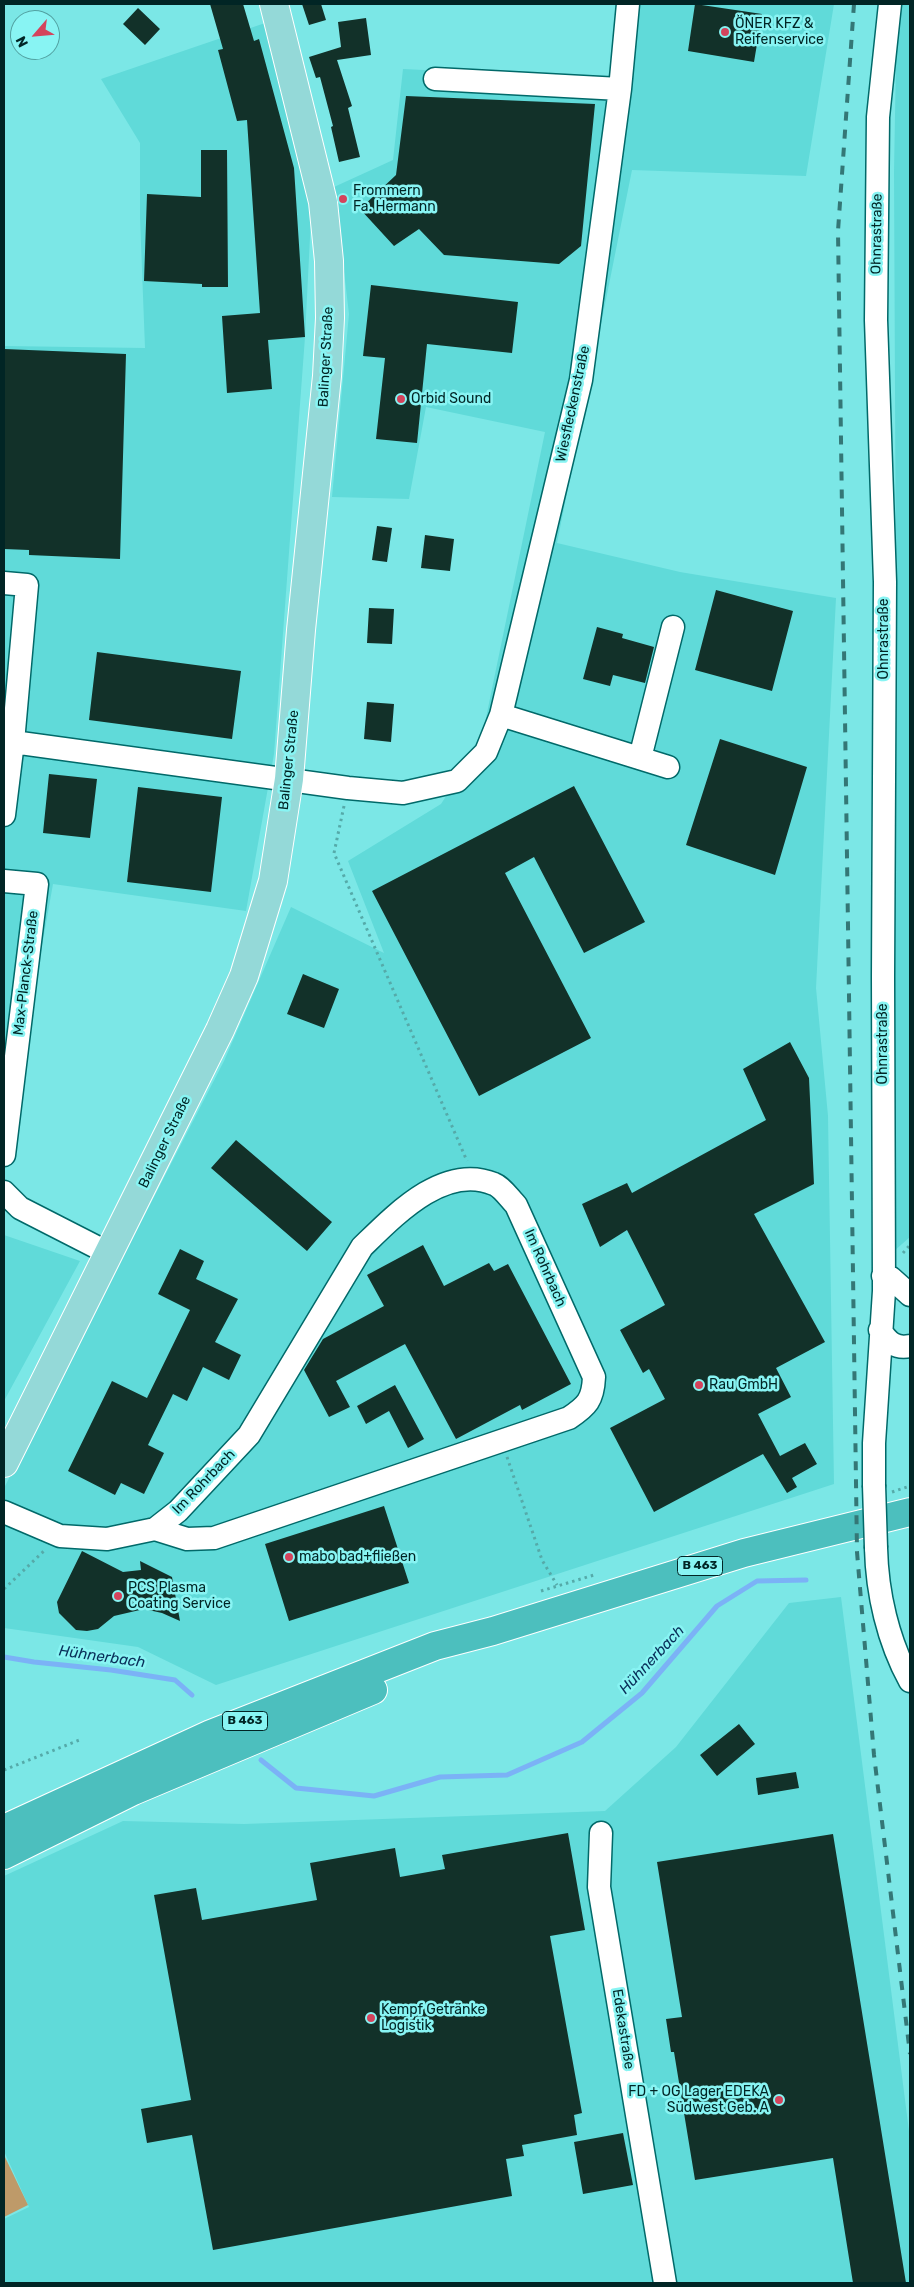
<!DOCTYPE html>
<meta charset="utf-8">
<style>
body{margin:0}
#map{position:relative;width:914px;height:2287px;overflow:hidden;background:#7be7e6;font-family:Rubik,sans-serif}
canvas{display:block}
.frame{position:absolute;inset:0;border:5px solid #012525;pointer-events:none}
.north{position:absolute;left:10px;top:10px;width:50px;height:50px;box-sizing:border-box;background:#88f4f3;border:1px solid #52a1a1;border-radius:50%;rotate:243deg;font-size:14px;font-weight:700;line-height:20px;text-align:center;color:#012525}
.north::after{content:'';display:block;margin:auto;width:18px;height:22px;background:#d4435c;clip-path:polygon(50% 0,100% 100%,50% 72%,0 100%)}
</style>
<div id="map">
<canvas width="914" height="2287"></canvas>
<div class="frame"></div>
<div class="north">N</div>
</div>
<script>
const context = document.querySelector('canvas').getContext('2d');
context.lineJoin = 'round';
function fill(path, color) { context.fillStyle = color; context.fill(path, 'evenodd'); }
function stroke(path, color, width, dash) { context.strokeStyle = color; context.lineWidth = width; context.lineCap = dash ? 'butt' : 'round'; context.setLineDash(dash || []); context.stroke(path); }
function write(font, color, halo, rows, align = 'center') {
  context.font = font + ' Rubik,sans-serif'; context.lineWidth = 5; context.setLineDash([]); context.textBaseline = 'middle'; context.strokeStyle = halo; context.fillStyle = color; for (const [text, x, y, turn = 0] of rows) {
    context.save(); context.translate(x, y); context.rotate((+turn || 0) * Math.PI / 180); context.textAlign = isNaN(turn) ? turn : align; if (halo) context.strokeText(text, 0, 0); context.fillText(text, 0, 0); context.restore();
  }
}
fill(new Path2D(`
 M625,4H834L806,176L632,170L557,543L680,572L836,598L816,988L828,1116L834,1484L216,1685L138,1647L4,1628V1488L224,1061L291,907L384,953L348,861L441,804L481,742L545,432L426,407L409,499L332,497L349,314L334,187L393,160L403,69L610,79Z
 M897,4H910V1237L877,1266L896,606L894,172Z
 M271,21L312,197L305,337L274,754L246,911L53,884L4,1160V346L145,348L140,218V143L101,79Z
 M4,1235L80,1261L4,1401Z
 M841,1597L910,2139V2283H4V2219L29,2207L4,2151V1876L123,1821L244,1824L605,1811L676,1747L789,1603Z`), '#60dad9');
fill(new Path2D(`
 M4,2155L28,2205L4,2217Z`), '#be9a69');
stroke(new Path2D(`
 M4,1657L34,1662L111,1670L175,1680L192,1695
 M261,1760L296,1788L374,1796L440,1777L507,1775L582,1742L642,1693L717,1606L757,1581L806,1580`), '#7bb2f6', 5);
fill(new Path2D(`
 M210,4H243L254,41L259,39L294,168L305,337L268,340L272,389L227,393L222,316L260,313L247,120L237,121L218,50L223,49Z
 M302,4H321L326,20L309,25Z
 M695,4L762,14L754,62L688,51Z
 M138,8L160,29L145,45L123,24Z
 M366,18L371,55L337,60L352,106L348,108L360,157L339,162L331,127L333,126L320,77L316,78L309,57L341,47L338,22Z
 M406,96L595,104L581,246L559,264L444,255L419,229L394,246L360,209L396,175Z
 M201,150H227L228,287H202V284L144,281L147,194L201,197Z
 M371,285L518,302L512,353L427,344L417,443L376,439L385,358L363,356Z
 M4,349L126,354L120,559L29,555V550L4,549Z
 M377,526L392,528L387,562L372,560Z
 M425,535L454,539L450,571L421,568Z
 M716,590L793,611L772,691L695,670Z
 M369,608L394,609L392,644L367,643Z
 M597,627L623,634L622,638L654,647L645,683L613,675L610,686L583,679Z
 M97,652L241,671L232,739L89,720Z
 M367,702L394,704L391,742L364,739Z
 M720,739L807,767L775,875L686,845Z
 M49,774L97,779L90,838L43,833Z
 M574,786L645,922L584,953L534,857L505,873L591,1038L479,1096L372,891Z
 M138,787L222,797L211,892L127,882Z
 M303,974L339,989L324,1028L287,1014Z
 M790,1042L809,1078L814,1184L754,1214L825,1342L776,1368L791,1397L758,1414L780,1456L805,1443L817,1464L792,1478L797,1487L787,1493L763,1454L654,1512L610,1428L665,1399L649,1369L643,1373L620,1330L665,1305L627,1230L600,1247L582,1204L627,1183L632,1193L766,1120L743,1069Z
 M236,1140L332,1222L307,1251L211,1168Z
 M423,1245L444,1286L489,1263L494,1271L508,1264L571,1384L522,1410L520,1405L456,1439L405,1344L336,1381L350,1407L329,1417L304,1370L323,1339L384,1306L367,1275Z
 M180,1249L204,1261L196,1279L238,1299L215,1342L241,1355L229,1380L203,1367L187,1401L173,1394L148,1445L164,1453L144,1494L121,1483L115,1495L68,1471L112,1381L147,1398L190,1310L158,1294Z
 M395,1385L424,1439L408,1448L389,1411L366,1424L357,1406Z
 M384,1506L409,1583L289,1621L265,1544Z
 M82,1551L123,1572L141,1570L140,1561L172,1577L180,1621L162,1613L144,1609L114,1616L98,1629L87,1631L76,1630L59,1613L57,1602Z
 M739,1724L755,1744L717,1776L700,1755Z
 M796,1772L799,1788L758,1795L756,1778Z
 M568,1833L585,1930L550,1936L582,2113L574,2115L577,2135L522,2145L524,2156L506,2159L512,2196L213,2250L192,2135L147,2143L141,2109L191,2100L154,1895L196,1888L202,1920L317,1900L310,1863L395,1848L400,1877L445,1869L442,1855Z
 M833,1834L906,2283H853L833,2158L695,2180L674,2052H671L666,2019L682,2017L657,1862Z
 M623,2133L633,2185L583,2194L574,2142Z`), '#123129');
const minor = new Path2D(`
 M435,79L620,89
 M4,583L27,585L13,742
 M501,715L668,767
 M640,758L673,627
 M4,815L13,742L348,788L403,793L457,781L486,752L501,715L581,380L620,89L628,4
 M4,881L37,884L4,1155
 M4,1192L20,1208L110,1254
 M883,1276L891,1278L910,1295
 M880,1330C888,1342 895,1349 910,1346
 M874,1485V1443L884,1291L883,976L885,582L876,320L878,117L890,4
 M4,1512L60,1536L107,1539L155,1529L178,1511L249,1435L362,1247C395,1215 444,1163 494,1184C502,1187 510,1199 516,1205L594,1377C593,1400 587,1406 569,1418L214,1538L187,1539L155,1529
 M876,1548C877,1593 888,1641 910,1681
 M601,1833L599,1887L665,2283`);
const major = new Path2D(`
 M4,1463L220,1030L244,976L273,881L289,779L301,630L327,376L330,318L329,261L323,202L274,4`);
const highway = new Path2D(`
 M4,1829L211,1734L435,1646L493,1631L744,1553L910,1512
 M4,1855L133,1791L373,1690`);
stroke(minor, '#016969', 25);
stroke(major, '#fff', 30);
stroke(highway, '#fff', 30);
stroke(new Path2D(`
 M344,806L334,853L467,1161
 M903,1253L910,1245
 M507,1457L542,1560L557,1585
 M892,1492L910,1486
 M4,1589L45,1550
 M541,1591L594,1575
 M4,1770L82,1739`), '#55aaa9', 3, [2.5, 4]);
stroke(minor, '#fff', 22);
stroke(major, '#94d9d8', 28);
stroke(highway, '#4cbfbe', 28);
stroke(new Path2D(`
 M854,4L838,231L857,1552L874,1755L910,2054`), '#347776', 4, [9, 9]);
const minorBridge = new Path2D(`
 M874,1485L876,1548`);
stroke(minorBridge, '#016969', 25, []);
stroke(minorBridge, '#fff', 22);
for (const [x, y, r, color] of [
 [725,32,5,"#d4435c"],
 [343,199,5,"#d4435c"],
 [401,399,5,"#d4435c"],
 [699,1385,5,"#d4435c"],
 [289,1557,5,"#d4435c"],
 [118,1596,5,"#d4435c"],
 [371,2018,5,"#d4435c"],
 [779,2100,5,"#d4435c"]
]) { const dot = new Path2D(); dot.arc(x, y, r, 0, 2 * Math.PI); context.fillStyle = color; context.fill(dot); stroke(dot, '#88f4f3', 2); }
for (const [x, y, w] of [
 [700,1566,45],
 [245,1721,45]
]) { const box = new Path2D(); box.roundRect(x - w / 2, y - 9.5, w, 19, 4); context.fillStyle = '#88f4f3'; context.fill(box); stroke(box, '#012525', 1); }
write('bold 12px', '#012525', null, [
 ["B 463",700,1566],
 ["B 463",245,1721]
]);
write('14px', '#012525', '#88f4f3', [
 ["ÖNER KFZ &",735,24],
 ["Reifenservice",735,40],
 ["Frommern",353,191],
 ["Fa. Hermann",353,207],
 ["Orbid Sound",411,399],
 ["Rau GmbH",709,1385],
 ["mabo bad+fließen",299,1557],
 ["PCS Plasma",128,1588],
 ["Coating Service",128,1604],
 ["Kempf Getränke",381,2010],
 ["Logistik",381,2026],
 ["FD + OG Lager EDEKA",769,2092,"right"],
 ["Südwest Geb. A",769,2108,"right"]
], 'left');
write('14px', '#012525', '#88f4f3', [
 ["Ohnrastraße",877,234,-89],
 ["Balinger Straße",326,357,-87],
 ["Wiesfleckenstraße",573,404,-78],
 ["Ohnrastraße",884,639,-90],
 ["Balinger Straße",289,760,-84],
 ["Max-Planck-Straße",26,973,-83],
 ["Ohnrastraße",883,1044,-90],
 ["Balinger Straße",165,1142,-64],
 ["Im Rohrbach",545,1268,66],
 ["Im Rohrbach",204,1482,-46],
 ["Edekastraße",623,2029,81]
]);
write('italic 15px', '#092f59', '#88f4f3', [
 ["Hühnerbach",102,1657,8],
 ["Hühnerbach",652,1660,-47]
]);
</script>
